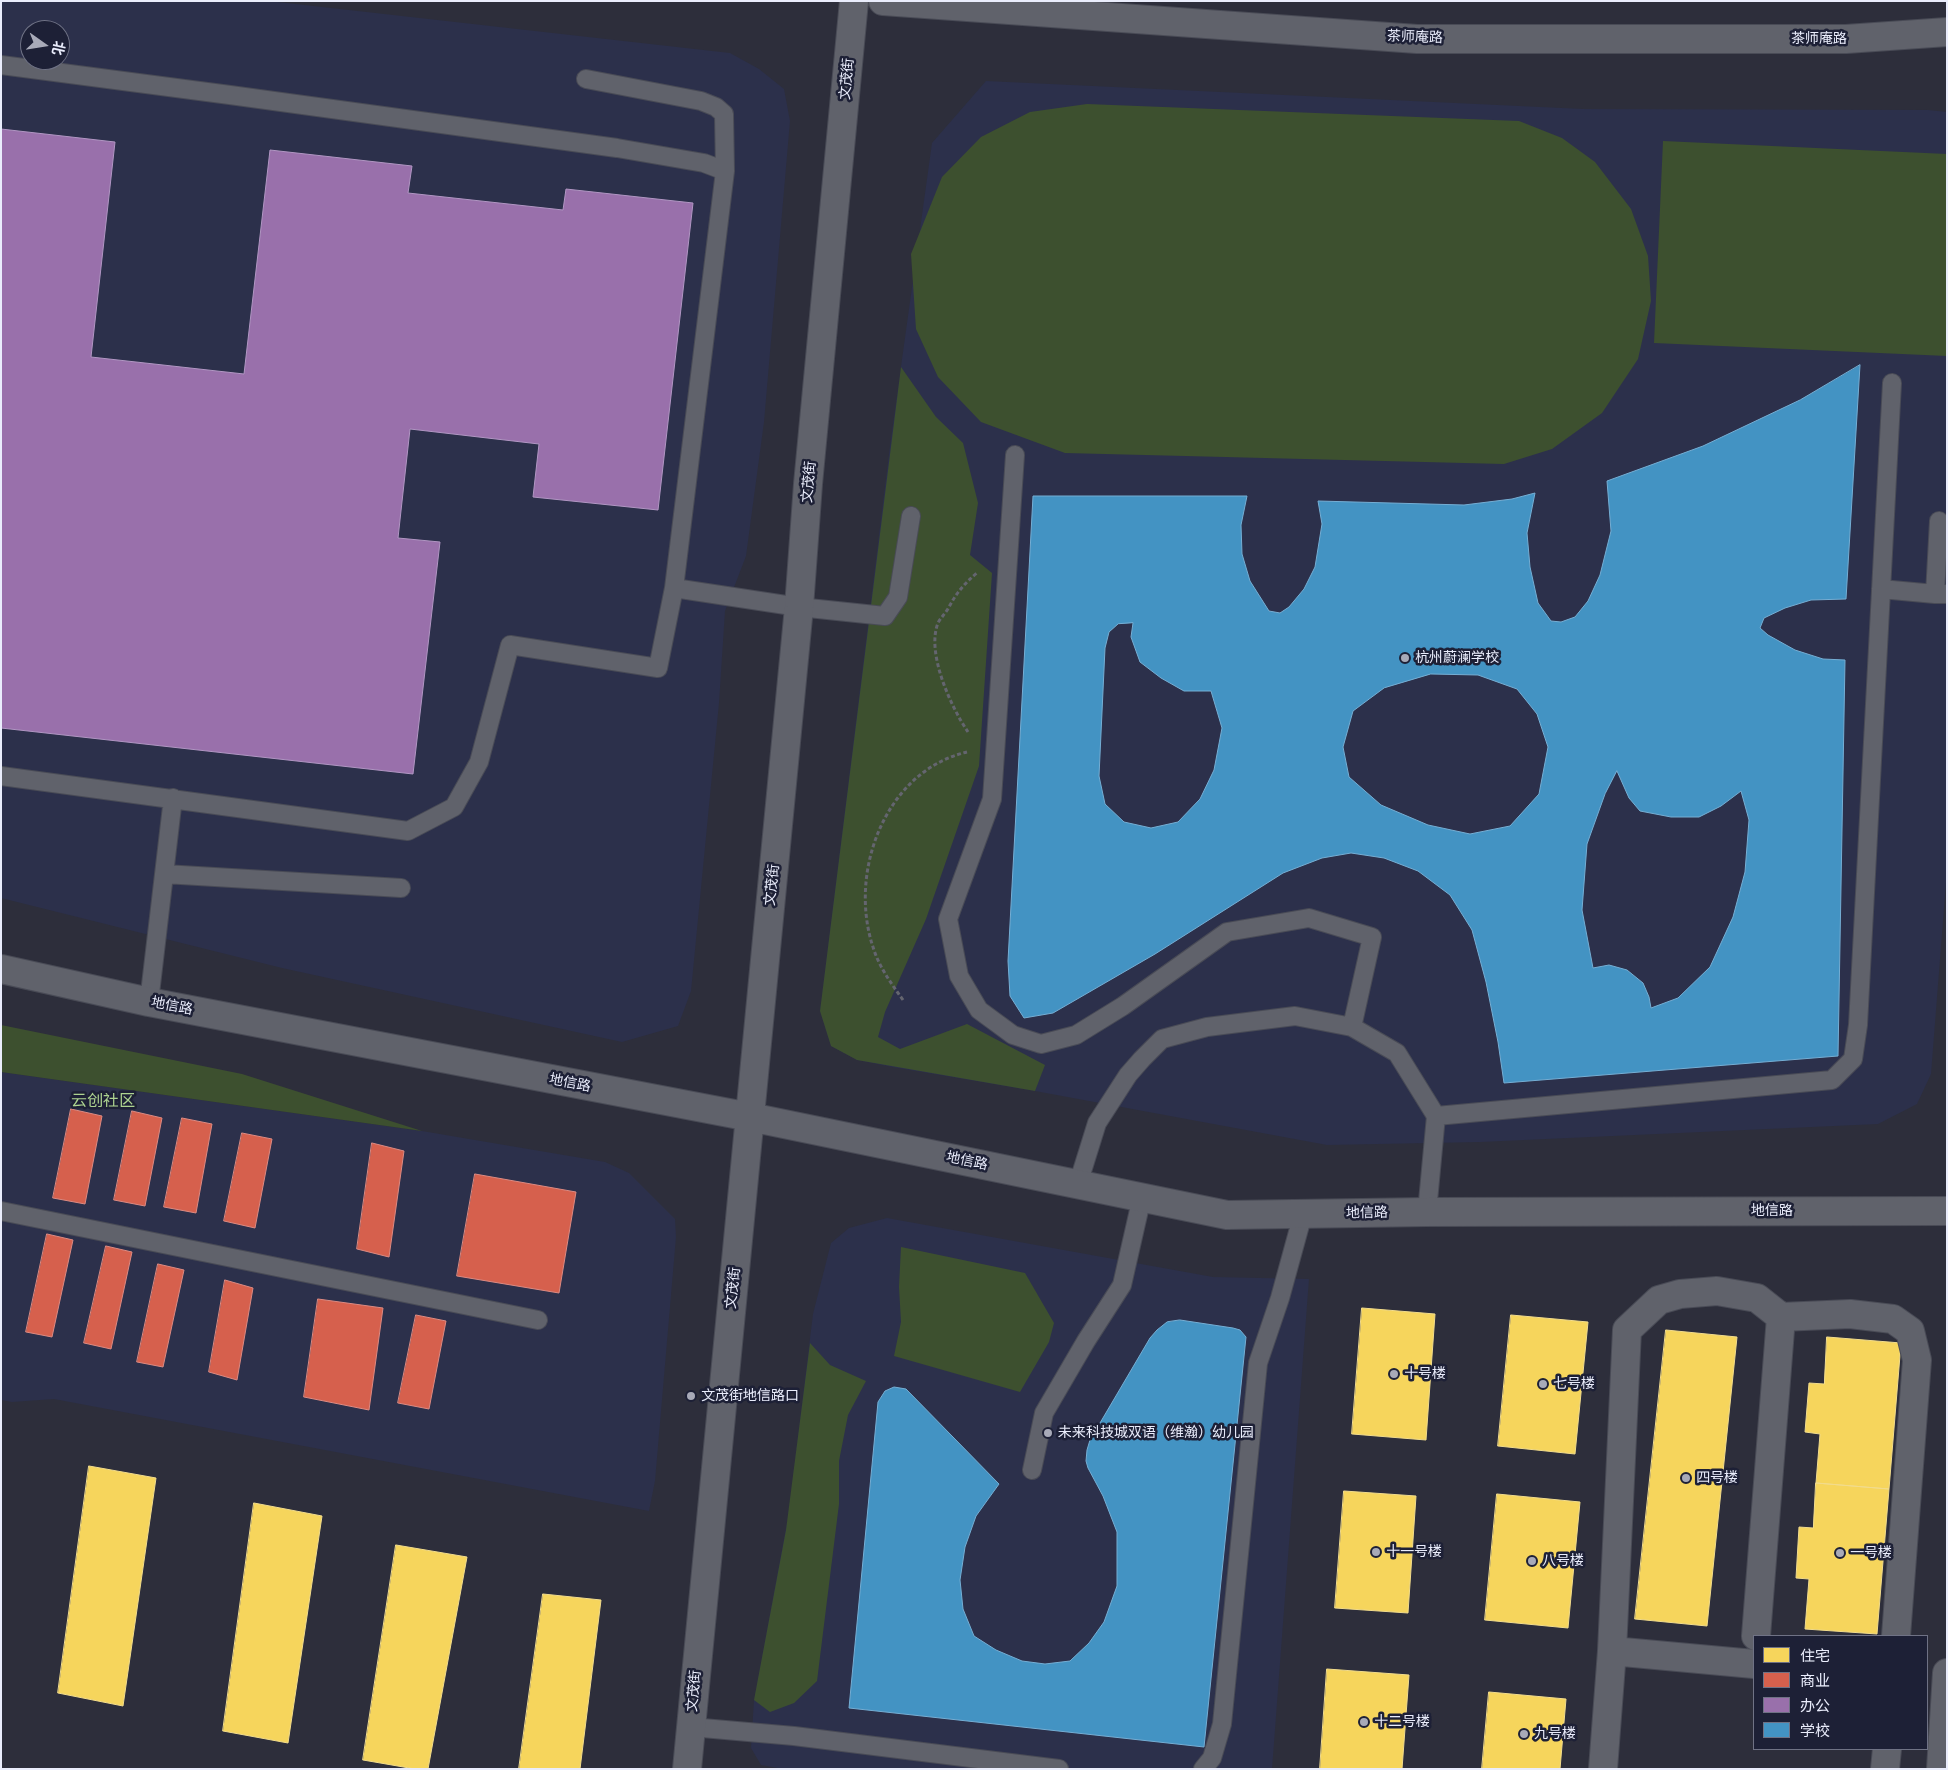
<!DOCTYPE html>
<meta charset="utf-8">
<style>
body{margin:0}
#map{position:relative;width:1948px;height:1770px;overflow:hidden;background:#2d2e3b;font-family:Quicksand,"Noto Sans SC",sans-serif}
canvas{display:block}
.frame{position:absolute;inset:0;border:2px solid #eaedfc;pointer-events:none}
.legend{position:absolute;left:1753px;top:1635px;width:175px;height:115px;box-sizing:border-box;background:#1d2036;border:1px solid #6f7285;margin:0;padding:6px 9px;list-style:none;font-size:15px;color:#eaedfc}
.legend li{display:flex;align-items:center;gap:10px;height:25px}
.legend b{width:25px;border:1px solid #6f7285}
.north{position:absolute;left:20px;top:20px;width:50px;height:50px;box-sizing:border-box;background:#1d2036;border:1px solid #6f7285;border-radius:50%;rotate:103deg;font-size:14px;font-weight:700;line-height:20px;text-align:center;color:#eaedfc}
.north::after{content:'';display:block;margin:auto;width:18px;height:22px;background:#a8aab8;clip-path:polygon(50% 0,100% 100%,50% 72%,0 100%)}
</style>
<div id="map">
<canvas width="1948" height="1770"></canvas>
<div class="frame"></div>
<ul class="legend">
<li><b style="height:14px;background:#f6d55c"></b>住宅</li>
<li><b style="height:14px;background:#d6604d"></b>商业</li>
<li><b style="height:14px;background:#9970ab"></b>办公</li>
<li><b style="height:14px;background:#4393c3"></b>学校</li>
</ul>
<div class="north">北</div>
</div>
<script>
const context = document.querySelector('canvas').getContext('2d');
context.lineJoin = 'round';
function fill(path, color) { context.fillStyle = color; context.fill(path, 'evenodd'); }
function stroke(path, color, width, dash) { context.strokeStyle = color; context.lineWidth = width; context.lineCap = dash ? 'butt' : 'round'; context.setLineDash(dash || []); context.stroke(path); }
function write(font, color, halo, rows, align = 'center') {
  context.font = font + ' Quicksand,"Noto Sans SC",sans-serif'; context.lineWidth = 5; context.setLineDash([]); context.textBaseline = 'middle'; context.strokeStyle = halo; context.fillStyle = color; for (const [text, x, y, turn = 0] of rows) {
    context.save(); context.translate(x, y); context.rotate((+turn || 0) * Math.PI / 180); context.textAlign = isNaN(turn) ? turn : align; if (halo) context.strokeText(text, 0, 0); context.fillText(text, 0, 0); context.restore();
  }
}
fill(new Path2D(`
 M1,1H269L730,53L759,69L784,89L790,121L764,422L746,556L725,611L719,703L691,991L678,1026L622,1042L282,968L1,898ZM30,30H60V60H30Z
 M986,81L1583,109L1928,110L1947,112V870L1931,1074L1917,1104L1878,1124L1480,1142L1327,1145L1035,1091L892,1067L857,1060L831,1046L820,1011L890,446L932,143Z
 M1,1072L422,1131L605,1162L629,1173L675,1219L676,1237L655,1481L649,1511L54,1399L12,1402L1,1400Z
 M887,1218L1213,1277L1309,1279L1272,1769H783L761,1765L751,1748L754,1700L788,1517L813,1314L831,1243L849,1228Z`), '#2c304b');
fill(new Path2D(`
 M1087,104L1519,121L1562,138L1595,162L1631,209L1648,256L1651,301L1638,359L1602,413L1552,449L1504,464L1065,453L981,422L938,377L916,329L911,254L942,177L981,137L1030,112Z
 M1663,141L1947,154V356L1654,343Z
 M901,367L936,417L963,443L978,503L970,555L992,573L979,766L926,919L885,1012L878,1037L900,1049L967,1024L1045,1065L1035,1091L857,1060L831,1046L820,1011Z
 M1,1025L242,1074L422,1131L1,1072Z
 M901,1247L1025,1273L1054,1323L1049,1342L1020,1392L894,1356L901,1322L899,1287Z
 M810,1343L830,1365L866,1381L848,1415L839,1461V1504L817,1681L794,1703L770,1712L754,1700L786,1530Z`), '#3d502f');
const homes = new Path2D(`
 M1362,1308L1435,1314L1426,1440L1352,1434Z
 M1511,1315L1588,1322L1575,1454L1498,1446Z
 M1666,1330L1737,1337L1707,1626L1635,1619Z
 M1827,1337L1901,1343L1889,1489L1816,1483L1820,1434L1805,1432L1809,1383L1824,1384Z
 M89,1466L156,1478L123,1706L58,1693Z
 M1816,1483L1889,1489L1877,1634L1805,1629L1809,1579L1796,1578L1799,1527L1813,1528Z
 M1344,1491L1416,1496L1408,1613L1335,1608Z
 M1497,1494L1580,1502L1568,1628L1485,1620Z
 M254,1503L322,1516L288,1743L223,1731Z
 M396,1545L467,1557L428,1769H415L363,1760Z
 M543,1594L601,1600L580,1769H519Z
 M1327,1669L1409,1675L1402,1769H1320Z
 M1489,1692L1566,1699L1560,1769H1482Z`);
fill(homes, '#f6d55c');
stroke(homes, '#f2dc8c', 1);
const shops = new Path2D(`
 M71,1109L102,1116L85,1204L53,1198Z
 M132,1111L162,1118L145,1206L114,1200Z
 M182,1118L212,1124L196,1213L164,1207Z
 M242,1133L272,1139L255,1228L224,1221Z
 M372,1143L404,1151L389,1257L357,1249Z
 M475,1174L576,1192L559,1293L457,1276Z
 M47,1234L73,1240L52,1337L26,1332Z
 M106,1246L132,1252L111,1349L84,1343Z
 M158,1264L184,1270L163,1367L137,1362Z
 M225,1280L253,1288L237,1380L209,1372Z
 M318,1299L383,1308L369,1410L304,1397Z
 M416,1315L446,1321L429,1409L398,1403Z`);
fill(shops, '#d6604d');
stroke(shops, '#dc8a82', 1);
const offices = new Path2D(`
 M1,129L115,142L91,357L244,374L270,150L412,166L408,193L563,210L566,189L693,203L658,510L533,497L539,444L410,429L398,538L440,542L413,774L1,728Z`);
fill(offices, '#9970ab');
stroke(offices, '#b196c3', 1);
const schools = new Path2D(`
 M1860,365L1846,599L1811,600L1785,608L1764,618L1760,628L1768,635L1795,650L1823,659L1845,660L1838,1056L1504,1083L1498,1042L1486,982L1472,930L1450,895L1418,871L1384,858L1351,853L1322,858L1283,873L1155,954L1053,1013L1024,1018L1010,996L1008,961L1033,496H1247L1241,525L1242,554L1250,581L1269,611L1280,613L1289,607L1304,589L1315,567L1322,524L1318,501L1464,505L1512,499L1535,493L1527,533L1530,567L1538,603L1551,621L1561,622L1575,617L1588,601L1600,575L1611,531L1607,481L1703,446L1800,400ZM1133,623L1131,637L1140,662L1161,678L1184,691H1211L1222,728L1214,770L1200,799L1178,822L1151,828L1124,822L1105,804L1099,776L1105,648L1109,632L1118,624ZM1431,674L1478,675L1517,689L1537,714L1548,747L1539,794L1510,826L1470,834L1428,825L1381,805L1349,777L1343,747L1353,711L1384,688ZM1617,771L1629,798L1640,811L1671,817H1699L1721,806L1741,791L1749,820L1745,872L1733,917L1710,967L1678,998L1651,1008L1649,997L1643,983L1627,970L1609,965L1593,968L1582,910L1587,844L1605,794Z
 M1180,1320L1233,1328L1240,1330L1246,1337L1204,1747L849,1708L878,1402L885,1391L894,1387L906,1389L999,1484L976,1516L965,1547L960,1580L963,1609L974,1636L996,1650L1022,1661L1045,1664L1070,1661L1089,1643L1104,1622L1117,1586V1532L1103,1496L1088,1468L1086,1461L1087,1450L1090,1440L1150,1338L1157,1330L1167,1322Z`);
fill(schools, '#4393c3');
stroke(schools, '#75aed4', 1);
const service = new Path2D(`
 M1,65L230,95L617,148L704,163L725,171L674,588L658,668L510,645L479,762L454,807L408,831L1,776
 M586,79L701,101L716,107L724,114L725,171
 M1015,455L992,799L948,919L959,976L979,1010L1013,1035L1041,1044L1076,1035L1123,1006L1227,932L1309,918L1372,937L1352,1027
 M1939,521L1935,594H1947
 M674,588L799,607L885,616L898,597L911,516
 M1881,589L1935,594
 M164,874L401,888
 M149,1002L173,798
 M1436,1116L1832,1080L1853,1059L1858,1025L1892,383
 M1078,1184L1097,1123L1128,1075L1142,1059L1162,1039L1207,1027L1295,1016L1352,1027L1397,1053L1436,1116L1427,1212
 M1,1211L538,1320
 M1032,1470L1044,1413L1086,1341L1122,1285L1142,1197
 M691,1727L794,1736L1059,1769
 M1203,1769L1212,1758L1222,1724L1258,1363L1280,1298L1303,1214`);
const minor = new Path2D(`
 M883,1L1417,39H1846L1947,32
 M1,969L149,1002L750,1117L1227,1215L1427,1212L1947,1211
 M1781,1317L1850,1314L1893,1319L1910,1331L1917,1360L1896,1636
 M1754,1664L1612,1651L1627,1330L1659,1300L1680,1294L1717,1291L1757,1298L1781,1317L1756,1636
 M687,1769L799,607L808,484L854,1
 M1603,1769L1612,1651
 M1885,1769L1887,1749
 M1941,1769L1947,1673`);
stroke(service, '#494b56', 20);
stroke(minor, '#494b56', 30);
stroke(new Path2D(`
 M968,732C951,707 926,653 938,623C941,617 946,613 949,607C957,592 965,583 978,572
 M903,1000C891,983 879,967 873,947C848,872 885,771 967,752`), '#64656f', 3, [4, 2.5]);
stroke(service, '#60626b', 18);
stroke(minor, '#60626b', 28);
for (const [x, y, r, color] of [
 [1405,658,5,"#a8aab8"],
 [1394,1374,5,"#a8aab8"],
 [1543,1384,5,"#a8aab8"],
 [691,1396,5,"#a8aab8"],
 [1048,1433,5,"#a8aab8"],
 [1686,1478,5,"#a8aab8"],
 [1376,1552,5,"#a8aab8"],
 [1840,1553,5,"#a8aab8"],
 [1532,1561,5,"#a8aab8"],
 [1364,1722,5,"#a8aab8"],
 [1524,1734,5,"#a8aab8"]
]) { const dot = new Path2D(); dot.arc(x, y, r, 0, 2 * Math.PI); context.fillStyle = color; context.fill(dot); stroke(dot, '#1d2036', 2); }
write('14px', '#eaedfc', '#1d2036', [
 ["茶师庵路",1415,37,2],
 ["茶师庵路",1819,39],
 ["文茂街",847,79,-85],
 ["文茂街",809,482,-85],
 ["文茂街",772,885,-84],
 ["地信路",172,1006,11],
 ["地信路",570,1083,11],
 ["地信路",967,1161,12],
 ["地信路",1772,1211],
 ["地信路",1367,1213,-1],
 ["文茂街",733,1288,-84],
 ["文茂街",694,1691,-85]
]);
write('14px', '#eaedfc', '#1d2036', [
 ["杭州蔚澜学校",1415,658],
 ["十号楼",1404,1374],
 ["七号楼",1553,1384],
 ["文茂街地信路口",701,1396],
 ["未来科技城双语（维瀚）幼儿园",1058,1433],
 ["四号楼",1696,1478],
 ["十一号楼",1386,1552],
 ["一号楼",1850,1553],
 ["八号楼",1542,1561],
 ["十二号楼",1374,1722],
 ["九号楼",1534,1734]
], 'left');
write('16px', '#add390', '#1d2036', [
 ["云创社区",103,1101]
]);
</script>
